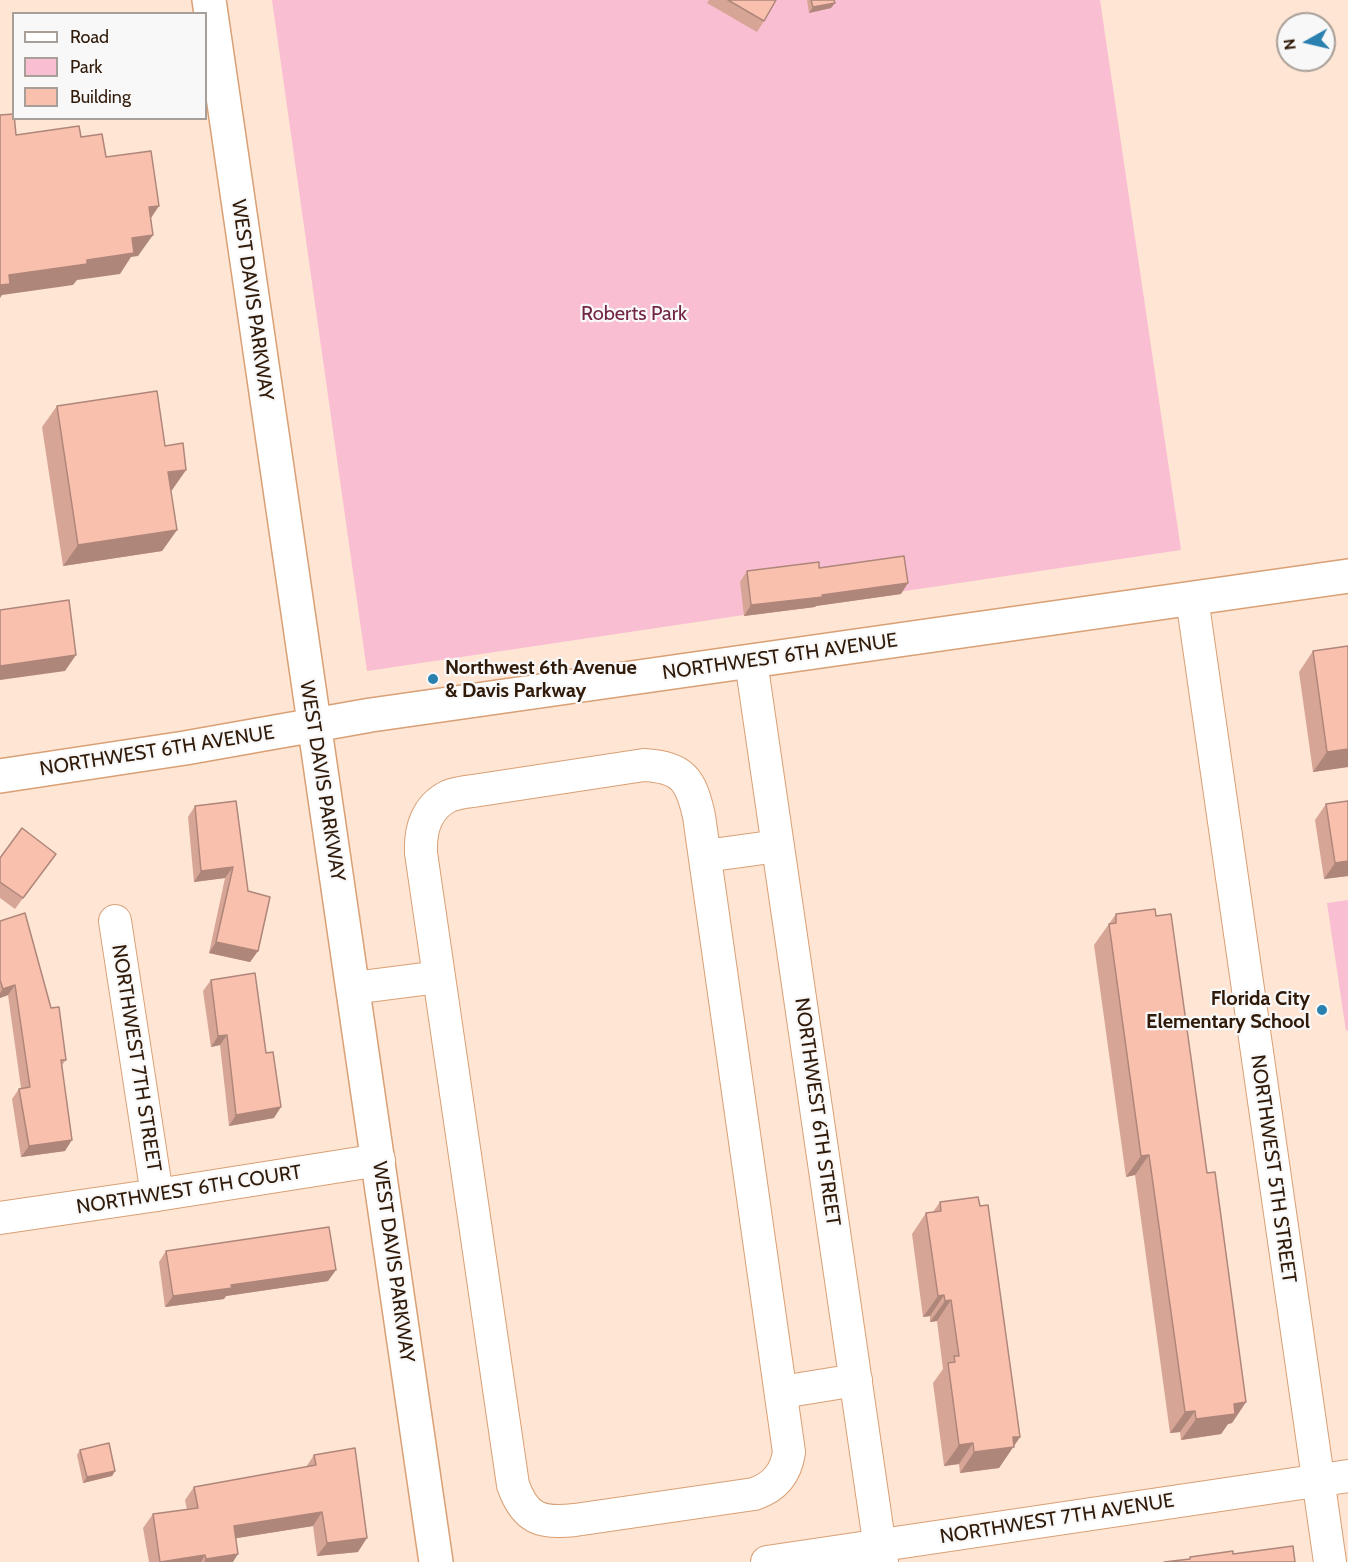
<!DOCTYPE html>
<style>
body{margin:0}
#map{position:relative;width:1348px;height:1562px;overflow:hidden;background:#fee5d4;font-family:Cabin,sans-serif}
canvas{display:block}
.legend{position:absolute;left:12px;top:12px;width:195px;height:108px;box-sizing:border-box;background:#f8f8f8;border:2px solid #a89f98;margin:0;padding:8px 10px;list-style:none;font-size:18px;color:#301a09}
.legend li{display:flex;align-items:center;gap:12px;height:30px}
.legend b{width:30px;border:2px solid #a89f98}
.north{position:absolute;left:1276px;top:12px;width:60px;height:60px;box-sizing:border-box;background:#f8f8f8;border:2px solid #a89f98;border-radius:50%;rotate:262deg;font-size:16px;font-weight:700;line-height:24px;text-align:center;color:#301a09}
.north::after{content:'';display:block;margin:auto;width:21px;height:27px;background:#2a80af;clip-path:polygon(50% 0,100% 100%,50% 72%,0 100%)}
</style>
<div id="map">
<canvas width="1348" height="1562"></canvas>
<ul class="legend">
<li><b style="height:8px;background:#fff"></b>Road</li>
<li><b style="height:16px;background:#f9bed1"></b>Park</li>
<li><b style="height:16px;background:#fac0ae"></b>Building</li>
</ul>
<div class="north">N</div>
</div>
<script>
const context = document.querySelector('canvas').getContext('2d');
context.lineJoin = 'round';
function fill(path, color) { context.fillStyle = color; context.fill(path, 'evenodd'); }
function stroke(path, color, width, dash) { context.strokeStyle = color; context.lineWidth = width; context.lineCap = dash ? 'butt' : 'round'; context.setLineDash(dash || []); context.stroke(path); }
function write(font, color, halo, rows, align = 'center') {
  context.font = font + ' Cabin,sans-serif'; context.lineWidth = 4.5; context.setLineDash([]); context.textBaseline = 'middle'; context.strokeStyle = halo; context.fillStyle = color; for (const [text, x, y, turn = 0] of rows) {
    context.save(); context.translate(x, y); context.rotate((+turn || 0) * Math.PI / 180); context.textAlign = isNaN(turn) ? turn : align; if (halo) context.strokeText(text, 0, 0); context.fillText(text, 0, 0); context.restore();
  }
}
fill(new Path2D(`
 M272,0H1100L1181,550L367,671Z
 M1348,900V1030L1346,1031L1327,903Z`), '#f9bed1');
const street = new Path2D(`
 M1192,598L1330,1562
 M751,661L882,1562
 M644,765C683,767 691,780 699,816L789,1452C786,1473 775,1487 754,1494L575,1520C541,1524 525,1519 513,1485L421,853C420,830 426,807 449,796C456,793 465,792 473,791Z
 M705,856L778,846
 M115,921L157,1195
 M353,988L439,977
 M0,1218L157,1195L379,1160
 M782,1392L856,1380
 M767,1562L1348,1476`);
const secondary = new Path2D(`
 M209,0C283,521 362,1041 436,1562
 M0,776L185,748L371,715L1348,576`);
stroke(street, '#d9a075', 34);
stroke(secondary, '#d9a075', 36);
stroke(street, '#fff', 32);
stroke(secondary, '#fff', 33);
fill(new Path2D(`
 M709,0H776L764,21L757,32L707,3Z
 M807,0H834L831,8L809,13Z
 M57,406L165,446L186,470L172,490L171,491L177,530L162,551L63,566L42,427Z
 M819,568L901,594L816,606L815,607L744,616L740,582L747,571Z
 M1348,646V767L1313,772L1299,672L1313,651Z
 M1348,801V876L1324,879L1315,820L1326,804Z
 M195,806L248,891L258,951L250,962L209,953L225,878L194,882L188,817Z
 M56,854L15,909L0,898V858Z
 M1116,914L1207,1173L1246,1402L1232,1423L1228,1424L1221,1434L1181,1440L1180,1432L1170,1433L1135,1175L1126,1177L1094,945Z
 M0,921L66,1060L62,1065L65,1151L21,1157L12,1099L19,1089L21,1088L8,995L0,998Z
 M211,980L274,1118L229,1126L220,1045L211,1047L203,991Z
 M940,1202L1020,1437L999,1468L960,1473L959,1464L944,1466L933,1383L943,1369L937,1321L930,1322V1316L923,1317L912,1234L926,1213L933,1212Z
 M166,1251L328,1281L226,1296L224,1299L165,1307L159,1262Z
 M80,1450L115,1471L112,1476L83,1483L77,1455Z
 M314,1455L358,1552L317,1556L313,1526L236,1538L233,1562H149L143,1528L153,1514L187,1510L185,1500L194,1487L306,1467Z`), '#d7a596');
fill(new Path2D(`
 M835,3L831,8L809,13L813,7Z
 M159,206L145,227L149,207Z
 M153,235L138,256L131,257L120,274L77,280L73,285L2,295L0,298V285L9,275L87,260L132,238Z
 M186,470L172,490L153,493L168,472Z
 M177,530L162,551L63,566L78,545Z
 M908,583L901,594L816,606L815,607L744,616L751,605Z
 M76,655L65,671L0,680V666Z
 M1348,749V767L1313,772L1327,752Z
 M1348,861V876L1324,879L1335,863Z
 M233,867L225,878L194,882L201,871Z
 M216,942L258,951L250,962L209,953Z
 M15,985L8,995L0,998V993L3,989Z
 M227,1035L220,1045L211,1047L218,1036Z
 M281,1107L274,1118L229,1126L236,1115Z
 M72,1140L65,1151L21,1157L29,1146Z
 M1149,1155L1135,1175L1126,1177L1141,1156Z
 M336,1270L328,1281L226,1296L224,1299L165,1307L173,1296L231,1285Z
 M944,1295L930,1316L923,1317L938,1296Z
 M951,1300L937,1321L930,1322L945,1301Z
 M1246,1402L1232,1423L1228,1424L1221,1434L1181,1440L1196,1419L1234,1404Z
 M1195,1411L1180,1432L1170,1433L1185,1412Z
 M1013,1437H1020L999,1468L960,1473L974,1452Z
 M973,1443L959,1464L944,1466L959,1445Z
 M115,1471L112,1476L83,1483L87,1477Z
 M322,1512L313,1526L225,1540L234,1526Z
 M367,1538L358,1552L317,1556L327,1543Z
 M238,1554L233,1562H204L206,1559Z
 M205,1555L201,1562H160Z`), '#af867a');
const building = new Path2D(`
 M728,0H776L764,21Z
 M811,0H834L835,3L813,7Z
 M14,114L16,135L79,126L81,137L102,134L106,157L151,151L159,206L149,207L153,235L132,238L134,253L87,260V264L9,275L10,284L0,285V115Z
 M157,391L165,446L183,443L186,470L168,472L177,530L78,545L57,406Z
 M904,556L908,583L822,595L823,597L751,605L747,571L819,562V568Z
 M69,600L76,655L0,666V610Z
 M1348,646V749L1327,752L1313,651Z
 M236,801L248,891L270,897L258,951L216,942L233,867L201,871L195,806Z
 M1348,801V861L1335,863L1326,804Z
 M22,828L56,854L23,898L0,882V858Z
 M1155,909L1156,916L1171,914L1207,1173L1215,1172L1246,1402L1234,1404L1235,1414L1196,1419L1195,1411L1185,1412L1149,1155L1141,1156L1109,924L1116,923V914Z
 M25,913L51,1008L59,1007L66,1060H61L72,1140L29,1146L19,1089L30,1087L15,985L3,989L0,980V921Z
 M255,973L266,1053L273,1052L281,1107L236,1115L227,1035L218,1036L211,980Z
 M978,1197L980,1206L988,1205L1020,1437H1013L1014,1447L974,1452L973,1443L959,1445L948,1363L955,1362L954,1356H959L951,1300L945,1301L944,1295L938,1296L926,1213L941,1211L940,1202Z
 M329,1227L336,1270L231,1285L232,1288L173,1296L166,1251Z
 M109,1443L115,1471L87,1477L80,1450Z
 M355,1448L367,1538L327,1543L322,1512L234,1526L238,1554L206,1559L205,1555L160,1562L153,1514L198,1508L194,1487L316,1465L314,1455Z
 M1293,1546L1295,1562H1164L1190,1559V1557L1233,1551V1554Z`);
fill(building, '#fac0ae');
stroke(building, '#af867a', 1.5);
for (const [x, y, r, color] of [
 [433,679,6,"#2a80af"],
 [1322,1010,6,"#2a80af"]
]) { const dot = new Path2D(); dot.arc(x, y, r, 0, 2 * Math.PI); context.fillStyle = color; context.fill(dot); stroke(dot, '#f8f8f8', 2); }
write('20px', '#301a09', '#f8f8f8', [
 ["WEST DAVIS PARKWAY",252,300,82],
 ["NORTHWEST 6TH AVENUE",780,657,-8],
 ["NORTHWEST 6TH AVENUE",157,751,-9],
 ["WEST DAVIS PARKWAY",322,781,81],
 ["NORTHWEST 7TH STREET",136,1058,81],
 ["NORTHWEST 6TH STREET",817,1112,82],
 ["NORTHWEST 5TH STREET",1273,1169,82],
 ["NORTHWEST 6TH COURT",189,1190,-9],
 ["WEST DAVIS PARKWAY",393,1262,82],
 ["NORTHWEST 7TH AVENUE",1057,1519,-9]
]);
write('20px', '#722545', '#f8f8f8', [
 ["Roberts Park",634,314]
]);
write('bold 20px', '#301a09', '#f8f8f8', [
 ["Northwest 6th Avenue",445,668],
 ["& Davis Parkway",445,691],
 ["Florida City",1310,999,"right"],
 ["Elementary School",1310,1022,"right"]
], 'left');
</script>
